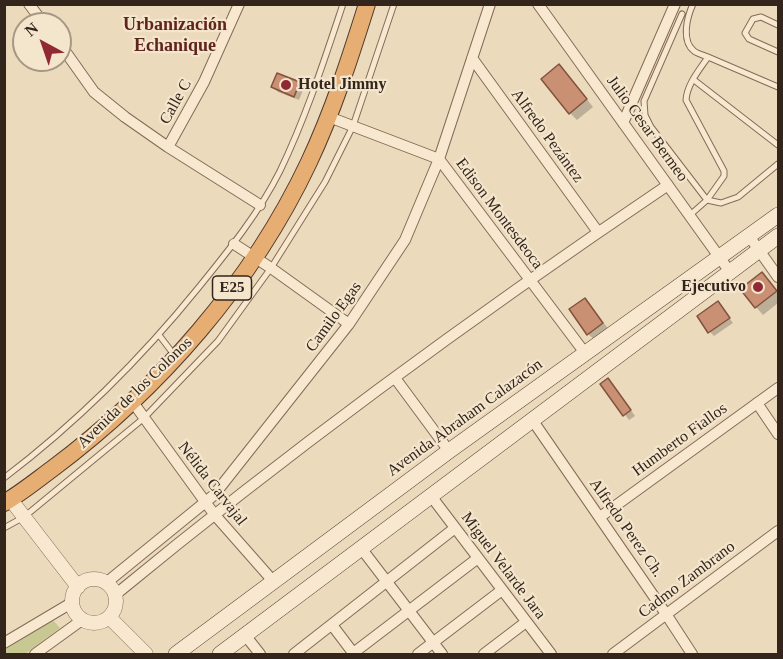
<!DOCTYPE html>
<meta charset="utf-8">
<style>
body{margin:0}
#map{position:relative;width:783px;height:659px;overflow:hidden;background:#ecdabd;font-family:"Times New Roman",serif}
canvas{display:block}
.frame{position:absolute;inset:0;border:6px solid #33251b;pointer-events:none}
.north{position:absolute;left:12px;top:12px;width:60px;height:60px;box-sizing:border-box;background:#f4e5cd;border:2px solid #a79886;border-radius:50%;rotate:320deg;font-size:16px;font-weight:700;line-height:24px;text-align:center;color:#33251b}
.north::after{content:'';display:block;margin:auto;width:21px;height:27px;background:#912933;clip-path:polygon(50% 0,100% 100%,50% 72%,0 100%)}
</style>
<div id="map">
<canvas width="783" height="659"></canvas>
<div class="frame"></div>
<div class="north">N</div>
</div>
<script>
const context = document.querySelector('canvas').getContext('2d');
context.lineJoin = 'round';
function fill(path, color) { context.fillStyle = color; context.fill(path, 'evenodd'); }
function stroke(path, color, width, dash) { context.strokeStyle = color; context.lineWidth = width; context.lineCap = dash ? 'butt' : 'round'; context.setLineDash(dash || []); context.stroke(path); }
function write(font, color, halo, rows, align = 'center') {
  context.font = font + ' "Times New Roman",serif'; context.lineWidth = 4.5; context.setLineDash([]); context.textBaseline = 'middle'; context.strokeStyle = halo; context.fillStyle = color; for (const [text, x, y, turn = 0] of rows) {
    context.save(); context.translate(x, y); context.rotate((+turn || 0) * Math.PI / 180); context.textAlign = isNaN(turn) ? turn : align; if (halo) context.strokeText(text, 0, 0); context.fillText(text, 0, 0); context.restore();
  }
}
fill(new Path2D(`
 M53,620L60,628L25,654H5V650Z`), '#c8c992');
fill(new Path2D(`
 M567,74L593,107L577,120L570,113Z
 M299,83L304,88L299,100L278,92L273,87Z
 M769,282L778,294V303L763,315L756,307Z
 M585,299L610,331L596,341L588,334Z
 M718,303L733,323L714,336L710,332Z
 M602,384L613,385L635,416L629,420Z`), '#0003');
const building = new Path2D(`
 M559,64L587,99L569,114L541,79Z
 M277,73L300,82L294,97L271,87Z
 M762,272L777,291L755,308L740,289Z
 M585,298L603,323L587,335L569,309Z
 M718,301L730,318L708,333L697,316Z
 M608,378L631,410L623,416L600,384Z`);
fill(building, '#ca9074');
stroke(building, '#82523e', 1.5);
const service = new Path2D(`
 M693,4C687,17 681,41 694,51C698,54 703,55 708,57
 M682,14L644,101L645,115L651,127L707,200L721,203L738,197L778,164
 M778,25L761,17L753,19L745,33L749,39L778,52
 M694,80L778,145
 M690,215L707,200L724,176V171L686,100C687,84 700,69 708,57L778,87
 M159,335L175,356
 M4,478C79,421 140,360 199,287C229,250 259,213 280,171C306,117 324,61 343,4
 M4,528L24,517L144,418L218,341L271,268L325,182L353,126L394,4`);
const minor = new Path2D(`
 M29,4L44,24
 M239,4L204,82L168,147L260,205
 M538,4L730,272
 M60,44L94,92L125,117L168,147
 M472,58L598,232
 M329,117L439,159L585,353
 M623,123L675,4
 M749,236L778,277
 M234,244L271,268L349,324
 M395,378L449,451
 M132,401L214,514L273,581
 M757,403L778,434
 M533,421L666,614L692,654
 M431,496L551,654
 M600,517L778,388
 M361,548L442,654
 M106,583L214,495L349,324L405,240L439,159L490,4
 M115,595C292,449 478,313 668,185
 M332,625L354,654
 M245,635L260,654
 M4,643L73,602
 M35,654L82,620
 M294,654L455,528
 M352,654L478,558
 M418,654L502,590
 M484,654L526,622
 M613,654L778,531`);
const tertiary = new Path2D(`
 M11,500L78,587
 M72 601a22 22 0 1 1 44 0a22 22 0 1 1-44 0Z
 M109,617L146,654`);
const secondary = new Path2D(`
 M176,654L449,451L778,215
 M220,654L778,236`);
const trunk = new Path2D(`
 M4,503C21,493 37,480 52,469C159,389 252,283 309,162C333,111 350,58 367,4`);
stroke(service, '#846b57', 7);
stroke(minor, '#846b57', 12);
stroke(tertiary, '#846b57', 15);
stroke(secondary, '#654c3a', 16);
stroke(trunk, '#513a2c', 18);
stroke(service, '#f8e8d0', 5);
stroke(minor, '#f8e8d0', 10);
stroke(tertiary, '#f8e8d0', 14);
stroke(secondary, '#f8e8d0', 15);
stroke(trunk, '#e6ae72', 16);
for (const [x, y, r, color] of [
 [286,85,6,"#912933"],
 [758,287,6,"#912933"]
]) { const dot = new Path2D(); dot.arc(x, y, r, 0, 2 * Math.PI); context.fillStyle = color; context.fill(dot); stroke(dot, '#f4e5cd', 2); }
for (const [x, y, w] of [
 [232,288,39]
]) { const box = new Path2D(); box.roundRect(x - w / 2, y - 12, w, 24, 4.5); context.fillStyle = '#f4e5cd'; context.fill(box); stroke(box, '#33251b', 1.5); }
write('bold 15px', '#33251b', null, [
 ["E25",232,288]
]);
write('bold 16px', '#33251b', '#f4e5cd', [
 ["Hotel Jimmy",298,85],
 ["Ejecutivo",746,287,"right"]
], 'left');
write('16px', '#33251b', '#f4e5cd', [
 ["Calle C",176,102,-61],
 ["Julio Cesar Bermeo",647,129,54],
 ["Alfredo Pezántez",547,136,54],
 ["Edison Montesdeoca",499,214,53],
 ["Camilo Egas",334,317,-54],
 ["Avenida de los Colonos",135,393,-44],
 ["Avenida Abraham Calazacón",465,418,-36],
 ["Humberto Fiallos",680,440,-36],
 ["Nélida Carvajal",212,484,52],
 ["Alfredo Perez Ch.",626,528,55],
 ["Miguel Velarde Jara",503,566,53],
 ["Cadmo Zambrano",687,580,-37]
]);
write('bold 18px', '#5f241c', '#f4e5cd', [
 ["Urbanización",175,25],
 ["Echanique",175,46]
]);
</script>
